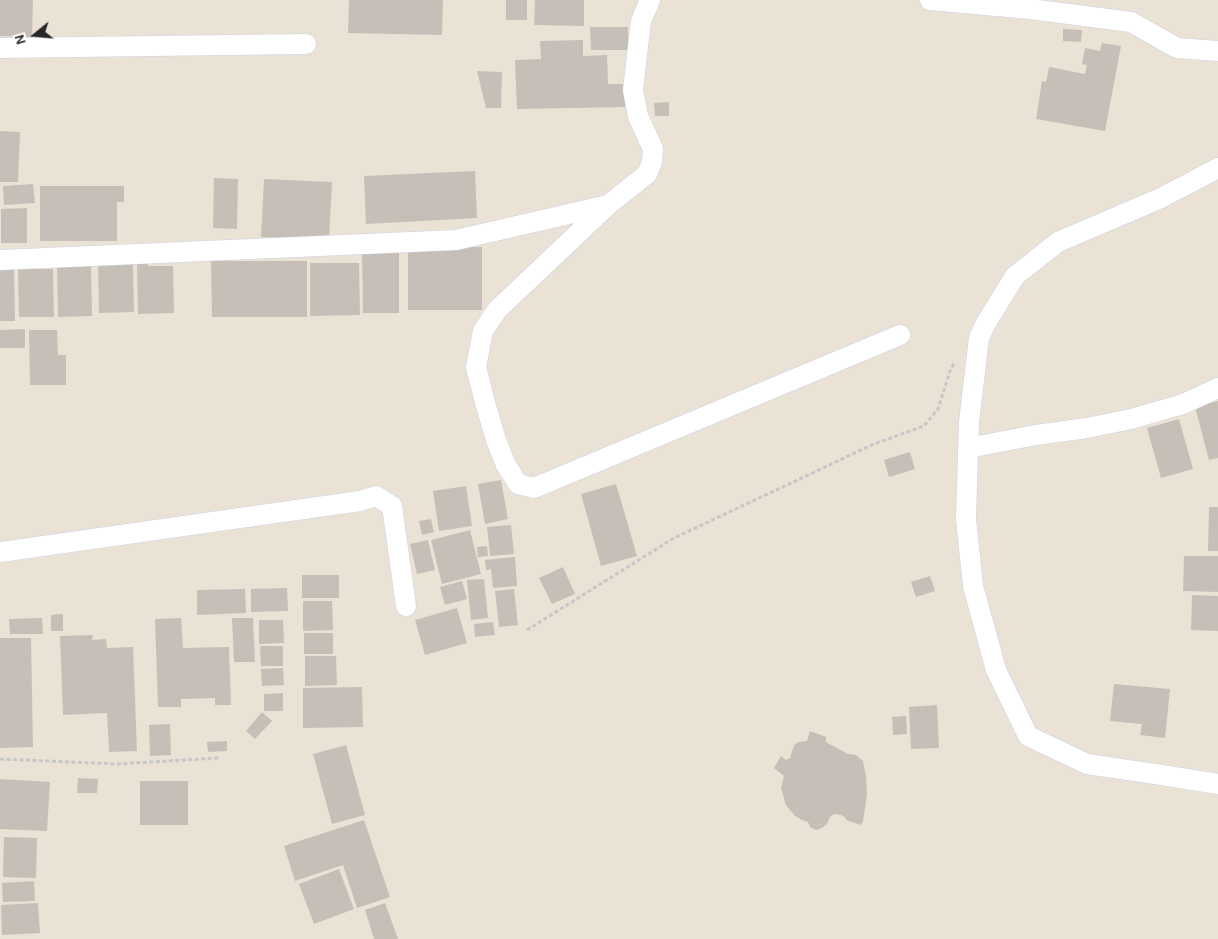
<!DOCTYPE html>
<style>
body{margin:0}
#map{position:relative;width:1218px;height:939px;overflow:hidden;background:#ebe2d6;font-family:Karla,sans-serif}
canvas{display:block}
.north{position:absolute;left:10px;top:10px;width:50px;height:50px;-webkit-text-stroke:4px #fff;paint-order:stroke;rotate:253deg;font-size:14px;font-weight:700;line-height:20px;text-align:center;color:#272727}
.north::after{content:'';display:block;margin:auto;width:18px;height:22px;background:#272727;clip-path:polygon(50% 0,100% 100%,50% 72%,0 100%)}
</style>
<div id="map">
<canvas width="1218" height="939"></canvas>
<div class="north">N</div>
</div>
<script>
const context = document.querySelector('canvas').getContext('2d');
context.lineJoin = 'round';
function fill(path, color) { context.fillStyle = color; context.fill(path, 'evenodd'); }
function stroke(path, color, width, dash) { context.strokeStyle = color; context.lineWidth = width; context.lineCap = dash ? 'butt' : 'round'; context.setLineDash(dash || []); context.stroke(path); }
fill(new Path2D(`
 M0,0H33L32,37L0,36Z
 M349,0H443L442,35L348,33Z
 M506,0H527V20H506Z
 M535,0H584V26L534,25Z
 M590,27H628V50H591Z
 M1063,29L1082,30L1081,42L1063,41Z
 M583,40V56L607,55L608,84H627V107L517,109L515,60L541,59L540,41Z
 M1102,43L1121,46L1105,131L1036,119L1042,81L1046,82L1049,67L1085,74L1087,65L1082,64L1085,48L1100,51Z
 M477,71L502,72L501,108H486Z
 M669,102V116H655L654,103Z
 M0,131L20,132L18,182H0Z
 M475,171L477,218L366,224L364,176Z
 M214,178L238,179L237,229L213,228Z
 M264,179L332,182L329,241L261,237Z
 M33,184L35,203L4,205L3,186Z
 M40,186H124V202H117V241H40Z
 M27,208V243H1V209Z
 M408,247H482V310H408Z
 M399,250V313H363L362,251Z
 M211,261H307V317H212Z
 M133,262L134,312L99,313L98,263Z
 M137,262H147L148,266H173L174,313L138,314Z
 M310,263H359L360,315L310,316Z
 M91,264L92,316L58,317L57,265Z
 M0,268H14L15,321H0Z
 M18,269H53L54,317H19Z
 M25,329V348H0V330Z
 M29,330H57L58,355H66V385H30Z
 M1218,401V458L1209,460L1195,407Z
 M1179,419L1193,469L1161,478L1147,428Z
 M910,452L915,469L889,477L884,460Z
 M501,480L508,519L485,524L478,484Z
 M616,484L637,556L601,566L581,494Z
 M466,486L472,526L439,531L433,491Z
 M1209,507H1218V551H1208Z
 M431,519L434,532L422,535L419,521Z
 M511,525L514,554L490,556L487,527Z
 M470,530L481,574L442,584L431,540Z
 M428,540L435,570L417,574L410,544Z
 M487,546L488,556L478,557L477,547Z
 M1184,556H1218V592L1183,591Z
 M515,557L517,586L493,588L491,569L486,570L485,560Z
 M563,567L575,594L552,604L539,578Z
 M302,575H339V598H302Z
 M930,576L935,591L916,597L911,582Z
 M484,579L488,618L471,620L467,580Z
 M462,581L467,599L445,605L440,587Z
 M287,588L288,611L251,612V589Z
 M245,589L246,613L197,615V590Z
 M514,589L518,625L499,627L495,591Z
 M1192,595L1218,596V631L1191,630Z
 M303,601H332L333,630L303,631Z
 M457,608L467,643L425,655L415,620Z
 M63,614V631H51V615Z
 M42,618L43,634H10L9,619Z
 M181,618L183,648L229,647L231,705H215V698L181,699V707H158L155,619Z
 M232,618H253L255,662H234Z
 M259,620H283L284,643L259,644Z
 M493,622L495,635L475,637L474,624Z
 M304,633H333V654H304Z
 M93,635L92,640L106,639L107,648L133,647L137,751L109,752L107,713L63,715L60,636Z
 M0,638H31L33,747L0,748Z
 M260,646H283V666H261Z
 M305,656H336L337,685L305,686Z
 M283,668L284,685L262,686L261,669Z
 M1114,684L1170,689L1165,738L1140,735L1142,724L1110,721Z
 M362,687L363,727L303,728V688Z
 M283,693V711H264V694Z
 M937,705L939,748L911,749L909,707Z
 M262,712L272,721L255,739L246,731Z
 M906,716L907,734L893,735L892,717Z
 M170,724L171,755L150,756L149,725Z
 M810,731L826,737V742L848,754L856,755L863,761L866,777L867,795L863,821L861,825L846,820L845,817L841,815L834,814L830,817L827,824L822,828L816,830L810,827L808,822L802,820L795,816L786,805L781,788L784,776L774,768L781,756L786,760L790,758L794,745L799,742L807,741Z
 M227,741V751L208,752L207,742Z
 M346,745L365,815L332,824L313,754Z
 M78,778L98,779L97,793H77Z
 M0,779L50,782L47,831L0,829Z
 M140,781H188V825H140Z
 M364,820L390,897L357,908L343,865L295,881L284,846Z
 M4,837L37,838L36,878L3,877Z
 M339,869L354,909L314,924L299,884Z
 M34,881L35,901L3,902L2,883Z
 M38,903L40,933L2,935L1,905Z
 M385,903L398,939H374L365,910Z`), '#c6bfb7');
const minor = new Path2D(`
 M930,0L1030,9L1131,22L1177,48L1218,51
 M0,48L306,44
 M1218,168L1161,198L1058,242L1015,276L986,323L979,338L969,422L966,519L973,586L996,670L1028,736L1087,764L1155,774L1218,784
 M608,205L497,310L483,331L476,367L486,406L496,440L506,465L518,484L534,488L900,335
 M0,260L456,240L608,205L647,174L652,162L653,149L638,116L633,90L641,21L650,0
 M968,448L1036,435L1087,428L1131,419L1183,404L1218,388
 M0,552L360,501L376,496L392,506L406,606`);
stroke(minor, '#ccd1e2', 21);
stroke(new Path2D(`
 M527,630L674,538L874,444L924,426L938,409L950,371L954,363
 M0,759L117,764L220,758`), '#c7c7c7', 3, [4, 2.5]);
stroke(minor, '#fff', 20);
</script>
